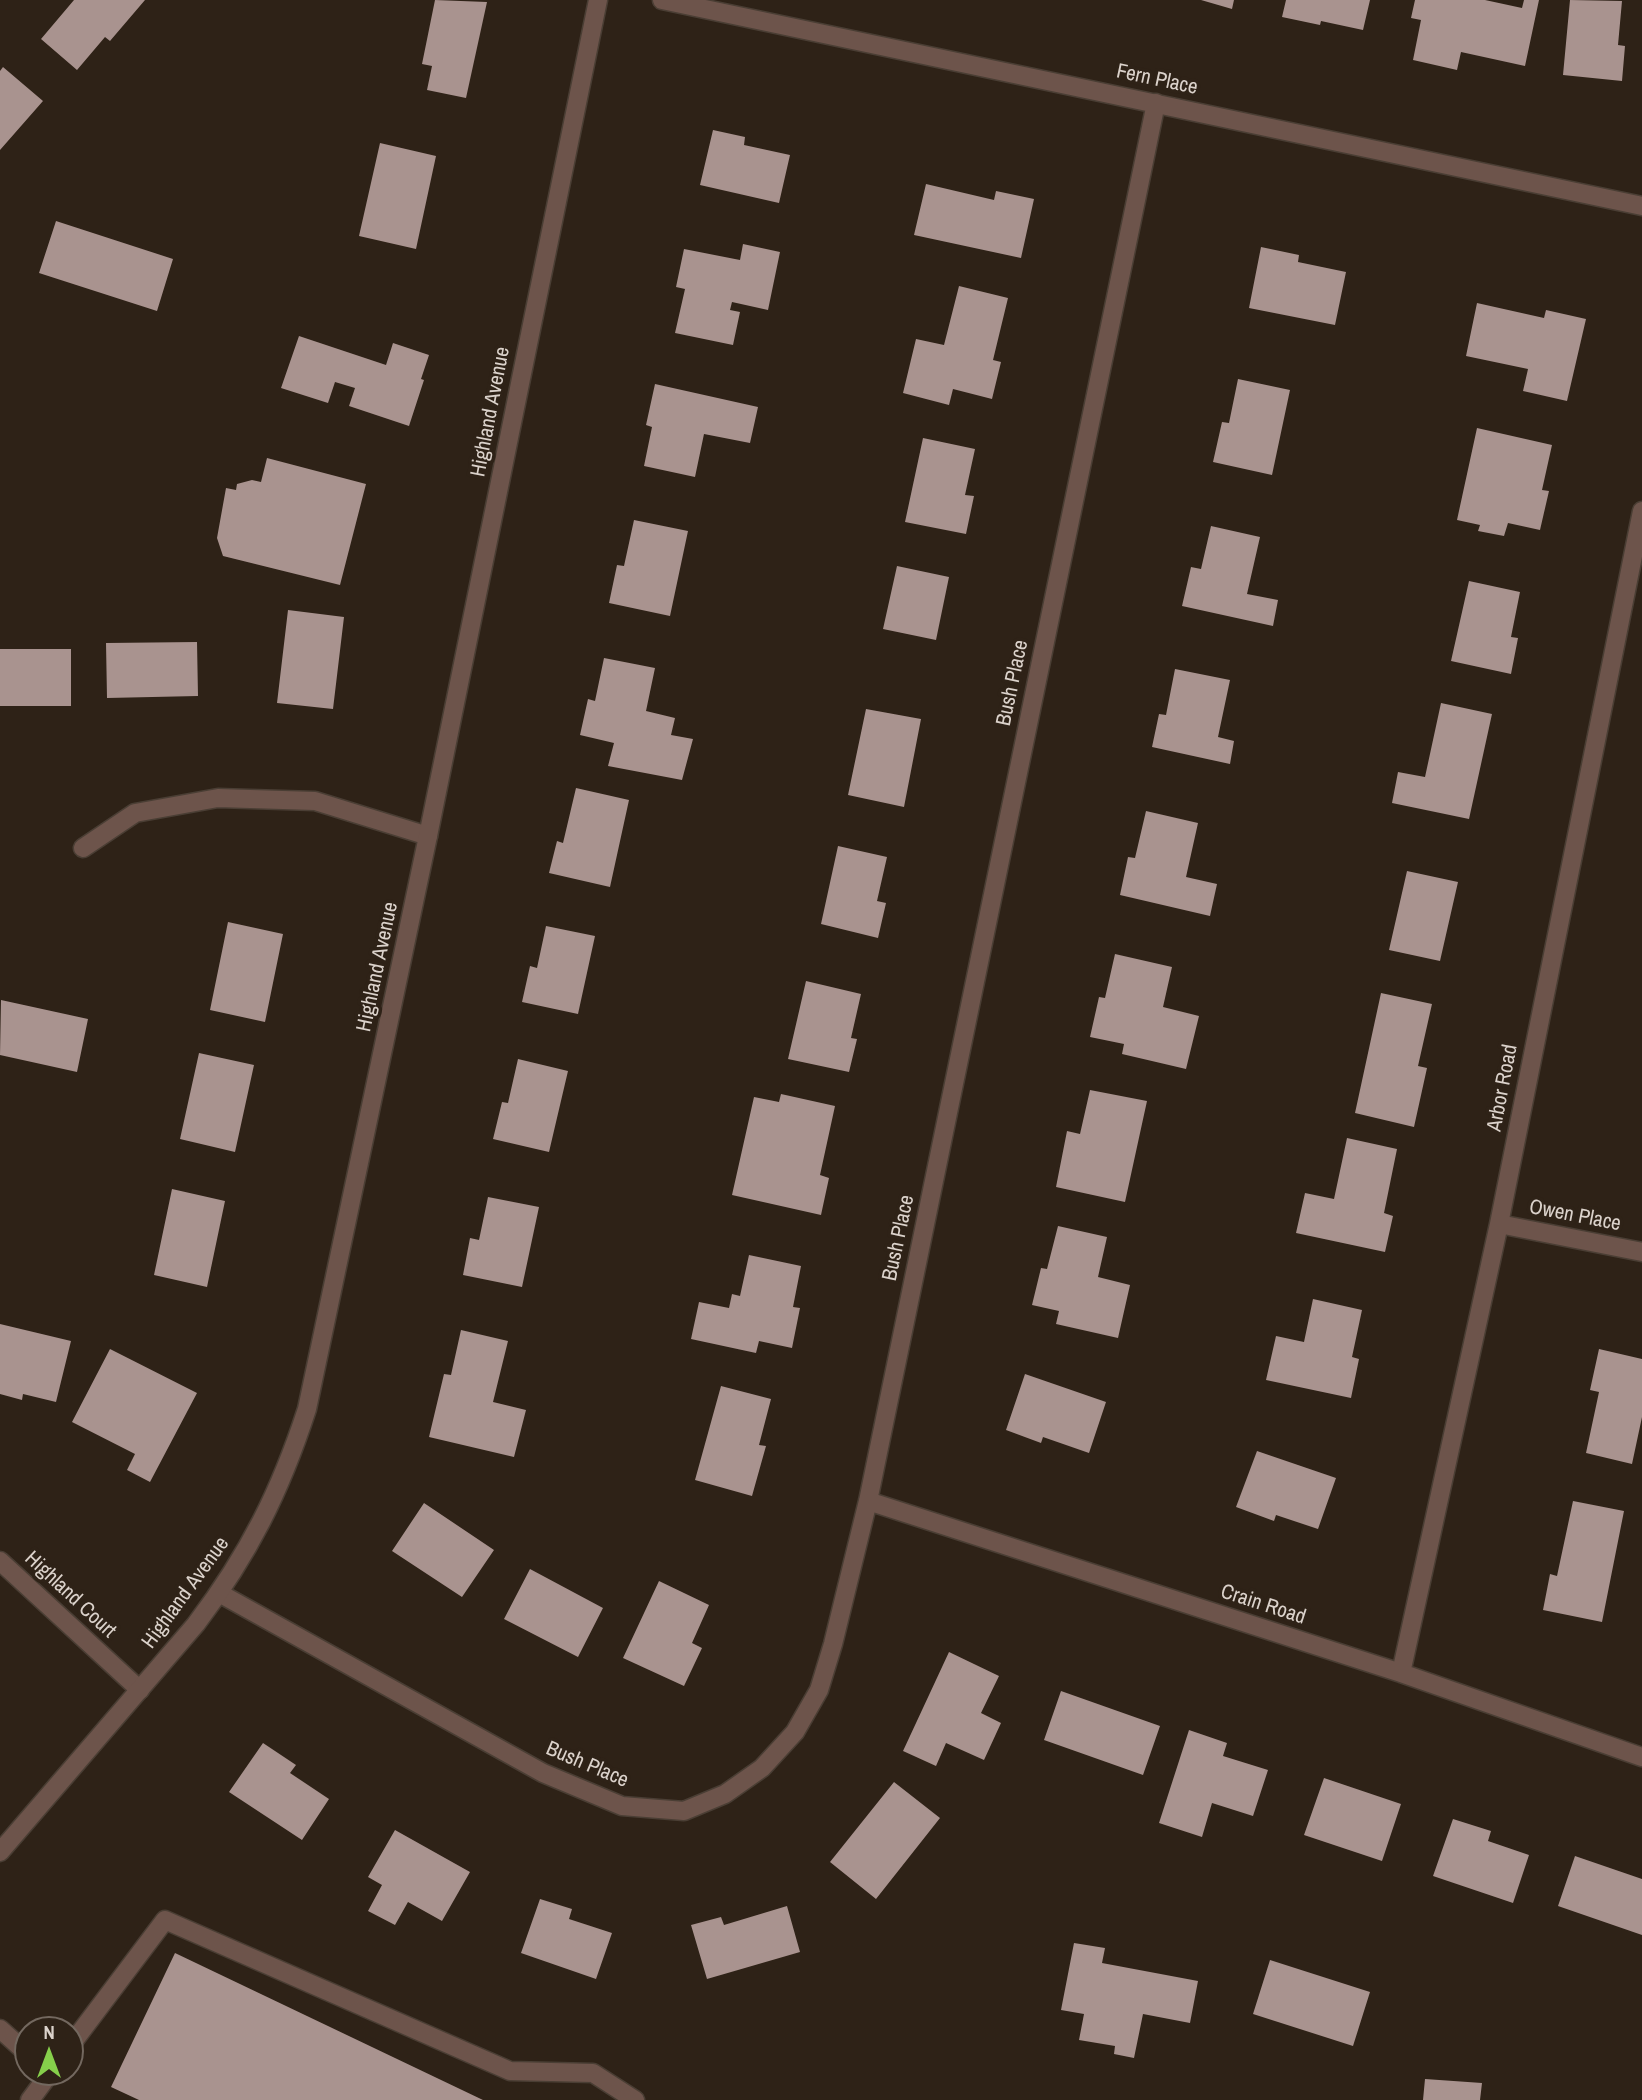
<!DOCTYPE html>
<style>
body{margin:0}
#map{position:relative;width:1642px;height:2100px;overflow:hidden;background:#2e2217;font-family:"Archivo Narrow",sans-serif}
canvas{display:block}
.north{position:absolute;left:14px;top:2016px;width:70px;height:70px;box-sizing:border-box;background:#2e2217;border:2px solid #73685f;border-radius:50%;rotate:0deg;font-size:19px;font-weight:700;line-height:28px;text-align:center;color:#dbd2cb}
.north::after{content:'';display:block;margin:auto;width:24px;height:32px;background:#86cf4b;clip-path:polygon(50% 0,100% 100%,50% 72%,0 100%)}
</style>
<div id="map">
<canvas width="1642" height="2100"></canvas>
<div class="north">N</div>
</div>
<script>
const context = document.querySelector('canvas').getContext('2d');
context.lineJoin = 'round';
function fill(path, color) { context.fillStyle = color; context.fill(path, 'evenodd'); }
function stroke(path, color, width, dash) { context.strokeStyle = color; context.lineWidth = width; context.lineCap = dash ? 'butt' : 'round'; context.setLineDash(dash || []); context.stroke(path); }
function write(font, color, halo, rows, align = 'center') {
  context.font = font + ' "Archivo Narrow",sans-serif'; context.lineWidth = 7; context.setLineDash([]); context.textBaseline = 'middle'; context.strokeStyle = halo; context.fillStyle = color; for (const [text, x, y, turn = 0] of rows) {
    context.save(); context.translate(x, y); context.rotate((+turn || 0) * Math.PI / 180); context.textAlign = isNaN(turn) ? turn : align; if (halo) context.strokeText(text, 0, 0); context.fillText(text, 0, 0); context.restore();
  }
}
fill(new Path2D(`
 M74,0H145L110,41L105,37L77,70L41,39Z
 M435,0L487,2L466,98L427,90L432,66L422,64Z
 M1201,0H1234L1232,9Z
 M1286,0H1370L1363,30L1321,21L1320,25L1282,17Z
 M1415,0H1485L1522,8L1524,0H1539L1525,66L1461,52L1457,70L1413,60L1421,20L1411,18Z
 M1570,0L1622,1L1618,45L1625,46L1622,81L1563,75Z
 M3,67L43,101L0,150V71Z
 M713,130L745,137L744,145L790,155L779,203L700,185Z
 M380,143L436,156L416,249L359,236Z
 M926,184L994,200L996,191L1034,199L1021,258L914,235Z
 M56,221L173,259L157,311L39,273Z
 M743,244L780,252L768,310L732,302L730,310L740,312L733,345L675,333L685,289L676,287L684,249L740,260Z
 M1261,247L1299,255L1298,262L1346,272L1335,325L1249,308Z
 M959,286L1008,298L993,360L1001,362L992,399L953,389L949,405L903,393L916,339L944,345Z
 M1477,303L1544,318L1546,310L1586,319L1567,401L1523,391L1528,369L1466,356Z
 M299,336L386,365L393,343L429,355L421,379L424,380L409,426L349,406L355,388L335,382L328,403L281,388Z
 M1238,379L1290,390L1272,475L1213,462L1222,422L1229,423Z
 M655,384L758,407L750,443L704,434L695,477L644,466L652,427L646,425Z
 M1477,428L1552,445L1542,490L1549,491L1540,530L1508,523L1504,536L1478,531L1480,525L1457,520Z
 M923,438L975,449L965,495L974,496L966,534L905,522Z
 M267,458L366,484L340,585L223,556L217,538L226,488L236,490L237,484L252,480L261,482Z
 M634,520L688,531L670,616L609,603L617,565L624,566Z
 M1211,526L1260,537L1247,594L1278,600L1273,626L1182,606L1191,567L1201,569Z
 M897,566L949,577L936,640L883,629Z
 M1469,581L1520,592L1511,637L1518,638L1511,674L1451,661Z
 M288,610L344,617L333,709L277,703Z
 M197,642L198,696L107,698L106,643Z
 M0,649H71V706H0Z
 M604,658L655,668L646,711L675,718L671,735L693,739L682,780L608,766L614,743L580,735L588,699L595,701Z
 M1175,669L1230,680L1218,737L1234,741L1230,764L1152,747L1159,714L1166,715Z
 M1441,703L1492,714L1469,819L1392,803L1398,772L1425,777Z
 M866,709L921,719L904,807L848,795Z
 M576,788L629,800L610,887L549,873L557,841L563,843Z
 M1146,811L1198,823L1186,877L1217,884L1210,916L1120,895L1128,857L1135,858Z
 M838,846L887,857L877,901L886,903L878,938L821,924Z
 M1407,871L1458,882L1440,961L1389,950Z
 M228,922L283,934L265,1022L210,1010Z
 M546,926L595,936L578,1014L522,1002L530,966L537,968Z
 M1115,954L1172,967L1163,1007L1199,1016L1186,1069L1122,1054L1124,1044L1090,1037L1099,997L1105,998Z
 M806,981L861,994L851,1038L857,1039L849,1072L788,1059Z
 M1381,993L1432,1004L1418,1066L1427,1068L1414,1127L1355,1113Z
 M1,1000L88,1019L77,1072L0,1055Z
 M199,1053L254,1065L235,1152L180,1139Z
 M518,1059L568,1071L549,1152L493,1139L502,1102L508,1103Z
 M1090,1090L1147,1101L1125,1202L1056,1187L1067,1131L1080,1134Z
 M781,1094L835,1106L820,1175L829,1178L821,1215L732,1195L754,1097L779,1102Z
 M1347,1138L1397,1149L1384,1213L1393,1216L1385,1252L1296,1233L1305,1193L1334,1199Z
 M172,1189L225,1201L207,1287L154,1275Z
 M488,1197L539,1207L522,1287L463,1275L470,1238L479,1240Z
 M1058,1226L1107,1237L1098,1277L1130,1285L1118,1338L1056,1324L1059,1311L1032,1305L1041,1268L1047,1269Z
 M749,1255L801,1266L793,1307L800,1308L792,1348L759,1341L756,1353L691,1339L699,1302L729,1308L732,1294L740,1296Z
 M1313,1299L1362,1310L1352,1357L1359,1359L1351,1398L1266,1380L1276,1336L1304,1342Z
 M0,1324L71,1341L56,1402L23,1394L22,1400L0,1394Z
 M461,1330L508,1341L493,1402L526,1410L514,1457L429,1437L444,1374L451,1375Z
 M110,1349L197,1393L150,1482L127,1470L135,1454L72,1422Z
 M1599,1349L1642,1359V1417L1632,1464L1586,1453L1599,1392L1590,1390Z
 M1025,1374L1106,1402L1089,1453L1043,1437L1041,1443L1006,1430Z
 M721,1386L771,1399L759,1445L766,1446L752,1496L695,1480Z
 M1257,1451L1336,1478L1318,1529L1276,1515L1274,1521L1236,1507Z
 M1573,1501L1624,1511L1602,1622L1543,1610L1550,1574L1557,1576Z
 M424,1503L494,1550L462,1597L392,1551Z
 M530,1569L603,1608L578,1657L504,1619Z
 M659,1581L709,1605L692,1643L702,1648L684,1686L623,1658Z
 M949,1652L999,1676L981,1713L1001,1723L984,1760L946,1743L936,1766L903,1751Z
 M1061,1691L1160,1726L1143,1775L1044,1740Z
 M1189,1730L1227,1743L1223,1756L1268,1770L1253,1816L1212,1803L1202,1837L1159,1823Z
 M263,1743L296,1765L290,1773L329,1799L302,1840L229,1792Z
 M1324,1778L1401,1804L1382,1861L1304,1835Z
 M894,1782L940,1818L876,1899L830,1862Z
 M1453,1819L1491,1831L1488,1841L1529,1855L1513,1903L1433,1876Z
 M395,1830L470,1872L442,1921L408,1902L395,1925L368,1911L382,1885L368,1877Z
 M1575,1856L1642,1879V1935L1558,1906Z
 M540,1899L572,1909L569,1919L612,1933L596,1979L521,1953Z
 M787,1906L800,1952L707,1979L691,1925L721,1917L724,1925Z
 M1074,1943L1105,1948L1102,1963L1198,1981L1190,2023L1143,2014L1134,2058L1114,2054L1115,2046L1079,2040L1084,2014L1061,2010Z
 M175,1953L483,2100H139L111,2087Z
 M1270,1960L1370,1992L1353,2046L1253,2014Z
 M1425,2079L1482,2083L1480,2100H1423Z`), '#a9938f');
const service = new Path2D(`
 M0,2029L28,2054
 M70,2046L165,1920L510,2071L593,2073L635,2100
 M30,2100L50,2073`);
const minor = new Path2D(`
 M662,0L1642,206
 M83,848L135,813L218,798L315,801L428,836
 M1499,1224L1642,1252
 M868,1501L1401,1673L1642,1757
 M0,1561L140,1690
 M219,1593L543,1773L622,1806L684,1811L725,1794L762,1768L795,1732L819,1690L833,1644L868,1501L1156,103
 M1401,1673L1499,1224L1642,511`);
const tertiary = new Path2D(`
 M0,1852L196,1624C249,1554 280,1492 307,1409L428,836L598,0`);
stroke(service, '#4a3e34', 21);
stroke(minor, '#4a3e34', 21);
stroke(tertiary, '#4a3e34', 21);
stroke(service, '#6d544b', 18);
stroke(minor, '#6d544b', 18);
stroke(tertiary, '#6d544b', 18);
write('21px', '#dbd2cb', '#2e2217', [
 ["Fern Place",1157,80,12],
 ["Highland Avenue",491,412,-79],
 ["Bush Place",1013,683,-78],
 ["Highland Avenue",378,967,-78],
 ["Arbor Road",1503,1088,-79],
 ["Owen Place",1575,1216,11],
 ["Bush Place",899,1238,-78],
 ["Highland Avenue",186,1593,-54],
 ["Highland Court",70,1595,43],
 ["Crain Road",1263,1605,18],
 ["Bush Place",587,1765,23]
]);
</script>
